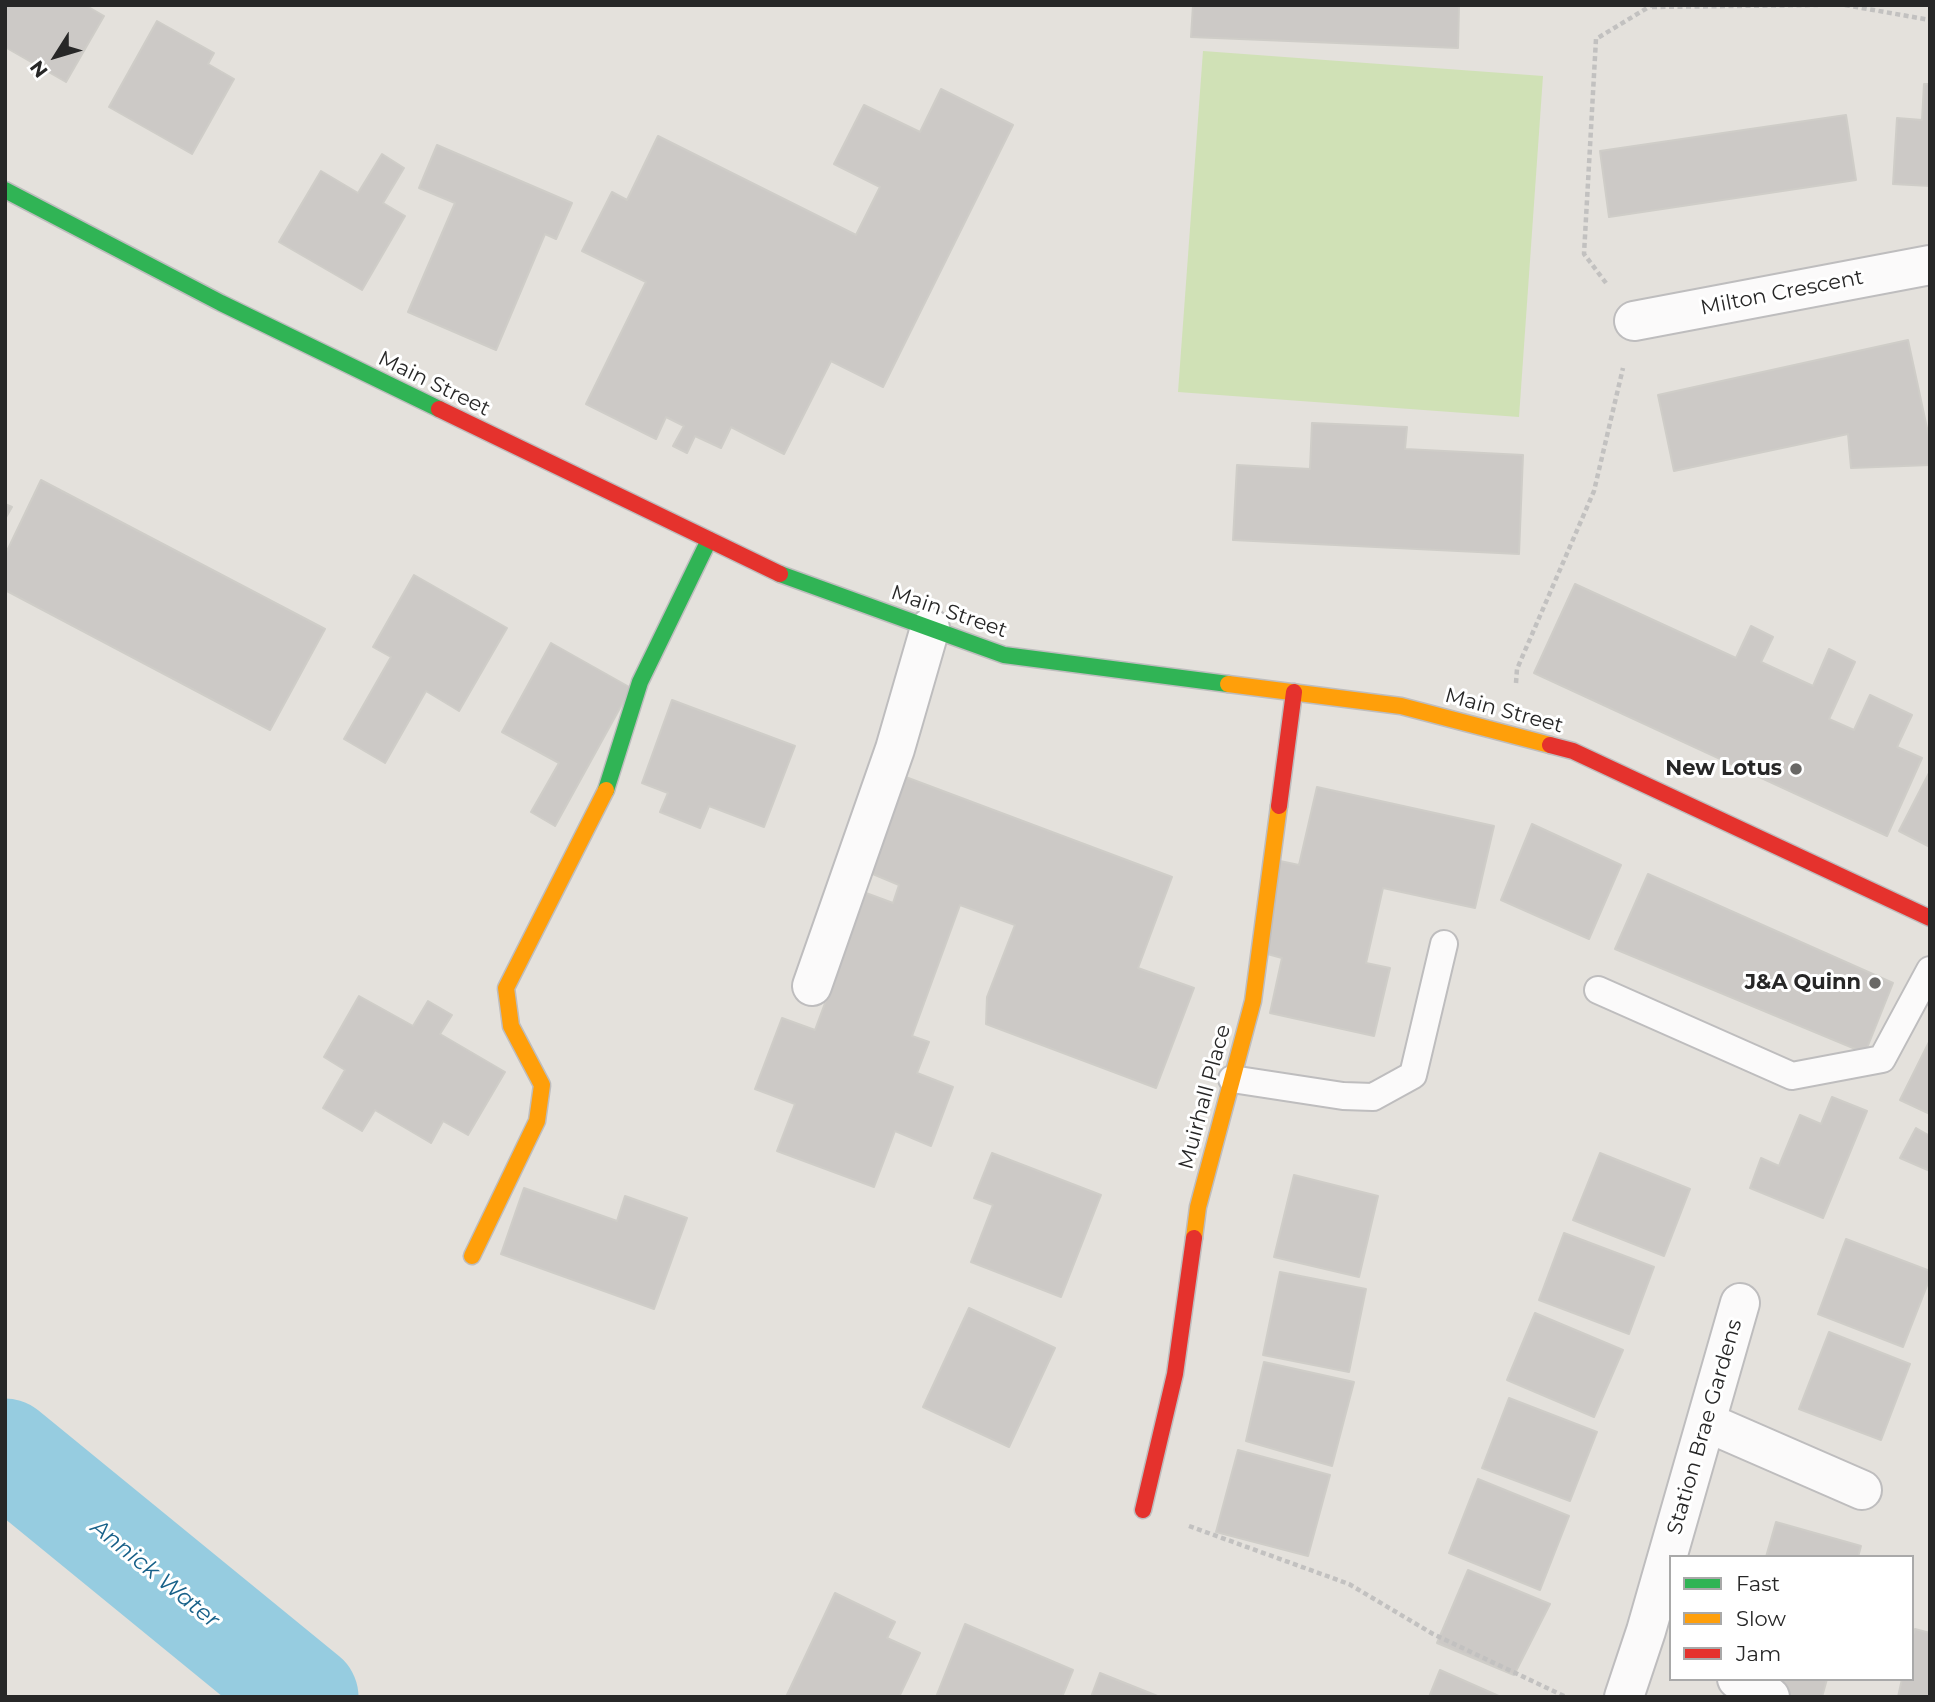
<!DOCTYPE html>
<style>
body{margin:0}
#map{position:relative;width:1935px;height:1702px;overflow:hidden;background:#e4e1dc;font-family:Montserrat,sans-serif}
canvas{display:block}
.frame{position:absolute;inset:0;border:7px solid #272727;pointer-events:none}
.legend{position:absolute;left:1669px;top:1555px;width:245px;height:126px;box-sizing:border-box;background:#fff;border:2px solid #a9a9a9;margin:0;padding:9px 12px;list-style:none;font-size:21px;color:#272727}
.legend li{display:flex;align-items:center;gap:14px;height:35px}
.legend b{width:35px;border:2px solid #a9a9a9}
.north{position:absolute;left:21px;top:21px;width:70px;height:70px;-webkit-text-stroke:5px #fff;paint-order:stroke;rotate:233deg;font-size:19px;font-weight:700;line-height:28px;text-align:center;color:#272727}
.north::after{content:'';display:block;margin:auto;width:24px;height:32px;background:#272727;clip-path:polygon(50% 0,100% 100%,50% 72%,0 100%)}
</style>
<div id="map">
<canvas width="1935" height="1702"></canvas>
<div class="frame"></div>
<ul class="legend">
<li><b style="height:9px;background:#30b455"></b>Fast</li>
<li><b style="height:9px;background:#ff9f0a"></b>Slow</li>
<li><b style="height:9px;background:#e5322d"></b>Jam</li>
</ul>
<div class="north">N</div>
</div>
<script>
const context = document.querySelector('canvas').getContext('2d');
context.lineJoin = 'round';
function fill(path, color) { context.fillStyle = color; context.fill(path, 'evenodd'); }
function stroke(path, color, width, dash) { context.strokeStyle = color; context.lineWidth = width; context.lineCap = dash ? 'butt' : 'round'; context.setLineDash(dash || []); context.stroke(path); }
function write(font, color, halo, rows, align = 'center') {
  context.font = font + ' Montserrat,sans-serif'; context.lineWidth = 6; context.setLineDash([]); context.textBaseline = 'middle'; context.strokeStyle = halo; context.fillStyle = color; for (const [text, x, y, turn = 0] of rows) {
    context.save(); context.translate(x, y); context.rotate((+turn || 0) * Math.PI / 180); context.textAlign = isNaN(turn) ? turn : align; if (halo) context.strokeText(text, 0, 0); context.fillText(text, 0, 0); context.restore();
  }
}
fill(new Path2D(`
 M1203,51L1543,76L1519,417L1178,392Z`), '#d0e1b6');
stroke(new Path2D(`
 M5,1451L306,1697`), '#96cce0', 105);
const building = new Path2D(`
 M5,5H85L104,16L66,82L5,47Z
 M1193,5H1459L1458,48L1191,37Z
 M157,21L214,53L208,64L234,79L192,154L109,107Z
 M1924,84H1930V186L1893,184L1897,118L1922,120Z
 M941,89L1013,125L883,387L831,361L784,454L731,427L721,448L695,436L687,453L673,446L684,426L666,417L656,439L586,404L646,282L582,251L612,192L627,200L658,136L856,235L880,187L834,164L864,105L920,132Z
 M1846,115L1856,180L1609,217L1600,151Z
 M437,145L572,203L556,239L545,234L496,350L408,312L455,203L419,188Z
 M382,154L404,168L383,203L405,216L362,290L279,242L321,171L358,193Z
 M1908,340L1930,442V465L1851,468L1848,434L1674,471L1658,395Z
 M1312,423L1407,427L1405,449L1523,455L1519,554L1233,540L1237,465L1310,469Z
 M41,480L325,629L270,730L5,590V555Z
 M5,504L12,507L5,519Z
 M414,575L507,628L459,711L426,691L385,763L344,739L391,657L373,647Z
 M1575,584L1736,658L1751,626L1773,637L1761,662L1813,686L1829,649L1855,662L1829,719L1854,730L1870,695L1912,715L1897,747L1922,758L1887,836L1534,673Z
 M551,643L631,688L555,826L531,812L559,763L502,732Z
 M672,700L795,746L764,827L709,806L700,828L660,812L668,793L642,783Z
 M1930,771V847L1899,831Z
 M903,776L1172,877L1138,968L1194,988L1156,1088L986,1024L987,997L1015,925L960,905L912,1036L929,1042L917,1073L953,1087L931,1146L895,1131L874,1187L777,1151L795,1104L755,1089L782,1018L815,1030L866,893L893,903L899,885L868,872Z
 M1317,787L1494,826L1475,908L1383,888L1366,963L1390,968L1374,1036L1270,1013L1282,958L1260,952L1280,861L1299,865Z
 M1532,824L1621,865L1589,939L1501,900Z
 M1648,874L1893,983L1865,1053L1615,949Z
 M359,996L413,1026L428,1001L452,1015L440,1034L505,1072L468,1135L443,1121L431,1143L375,1110L362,1131L323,1108L345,1070L324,1057Z
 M1930,1040V1114L1900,1100Z
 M1832,1097L1867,1111L1823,1218L1750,1188L1761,1158L1779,1166L1800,1115L1821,1124Z
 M1916,1128L1930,1136V1171L1900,1158Z
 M992,1153L1101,1195L1061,1297L971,1262L993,1205L974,1198Z
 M1600,1153L1690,1189L1664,1256L1573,1220Z
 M1294,1175L1378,1196L1359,1277L1274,1257Z
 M524,1188L617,1221L625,1196L687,1218L654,1309L501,1254Z
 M1564,1233L1654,1267L1629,1334L1539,1300Z
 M1846,1239L1930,1271V1278L1903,1347L1818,1314Z
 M1280,1272L1366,1289L1349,1372L1263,1355Z
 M969,1308L1055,1348L1009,1447L923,1407Z
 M1535,1313L1623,1350L1594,1417L1507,1380Z
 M1829,1332L1910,1364L1881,1440L1799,1409Z
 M1264,1362L1354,1382L1332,1466L1246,1441Z
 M1509,1398L1597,1432L1570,1501L1482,1468Z
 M1238,1450L1330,1475L1308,1556L1216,1532Z
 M1478,1479L1569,1516L1540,1590L1449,1553Z
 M1776,1522L1861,1546L1858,1557H1766Z
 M1468,1570L1550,1604L1514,1675L1437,1643Z
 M835,1593L895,1622L887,1638L920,1653L899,1697H786Z
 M965,1624L1073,1670L1062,1697H936Z
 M1915,1629L1930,1633V1697H1898L1902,1679H1912V1639Z
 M1440,1670L1501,1697H1429Z
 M1100,1673L1160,1697H1091Z
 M1729,1679H1827L1822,1697H1762Z`);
fill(building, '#ccc9c6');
stroke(building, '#cfcdc8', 2);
const lane = new Path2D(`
 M1598,990L1792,1076L1882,1059L1930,970
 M1232,1079L1343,1096L1373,1097L1413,1075L1444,944`);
const street = new Path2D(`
 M1634,321L1930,265
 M812,986L895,749L930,628
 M1706,1422L1862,1490
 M1737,1679L1770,1697
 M1624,1697L1646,1631L1740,1303`);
const fast = new Path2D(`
 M5,190L221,303L439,409
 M780,574L1004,655L1228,684
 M606,790L640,682L709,540`);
const slow = new Path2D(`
 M1228,684L1401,706L1550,745
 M1194,1238L1198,1207L1253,1001L1279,806
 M472,1256L537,1121L542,1085L511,1026L506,988L606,790`);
const jam = new Path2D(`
 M439,409L780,574
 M1550,745L1573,751L1930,918
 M1279,806L1294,692
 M1143,1510L1175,1374L1194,1238`);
stroke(lane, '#bebdbe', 30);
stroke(street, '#bebdbe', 42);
stroke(fast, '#bebdbe', 19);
stroke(slow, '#bebdbe', 19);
stroke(jam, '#bebdbe', 19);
stroke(new Path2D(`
 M1845,5L1930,20
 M1652,7L1818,5
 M1606,283L1584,254L1596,39L1652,5
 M1516,683L1517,669L1594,491L1623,368
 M1189,1526L1349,1584L1433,1634L1566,1697`), '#c2c1c0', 4.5, [5, 3.5]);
stroke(lane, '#fbfafa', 26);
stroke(street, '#fbfafa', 38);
stroke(fast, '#30b455', 16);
stroke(slow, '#ff9f0a', 16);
stroke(jam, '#e5322d', 16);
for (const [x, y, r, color] of [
 [1796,769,7,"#696866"],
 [1875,983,7,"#696866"]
]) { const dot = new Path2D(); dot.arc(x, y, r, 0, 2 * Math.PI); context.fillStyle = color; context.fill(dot); stroke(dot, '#fff', 2.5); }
write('21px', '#272727', '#fff', [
 ["Milton Crescent",1782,293,-11],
 ["Main Street",434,384,26],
 ["Main Street",949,612,19],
 ["Main Street",1504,711,15],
 ["Muirhall Place",1205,1097,-75],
 ["Station Brae Gardens",1705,1427,-74]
]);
write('bold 21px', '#272727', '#fff', [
 ["New Lotus",1782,769],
 ["J&A Quinn",1861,983]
], 'right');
write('italic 23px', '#186189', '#fff', [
 ["Annick Water",155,1574,39]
]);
</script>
